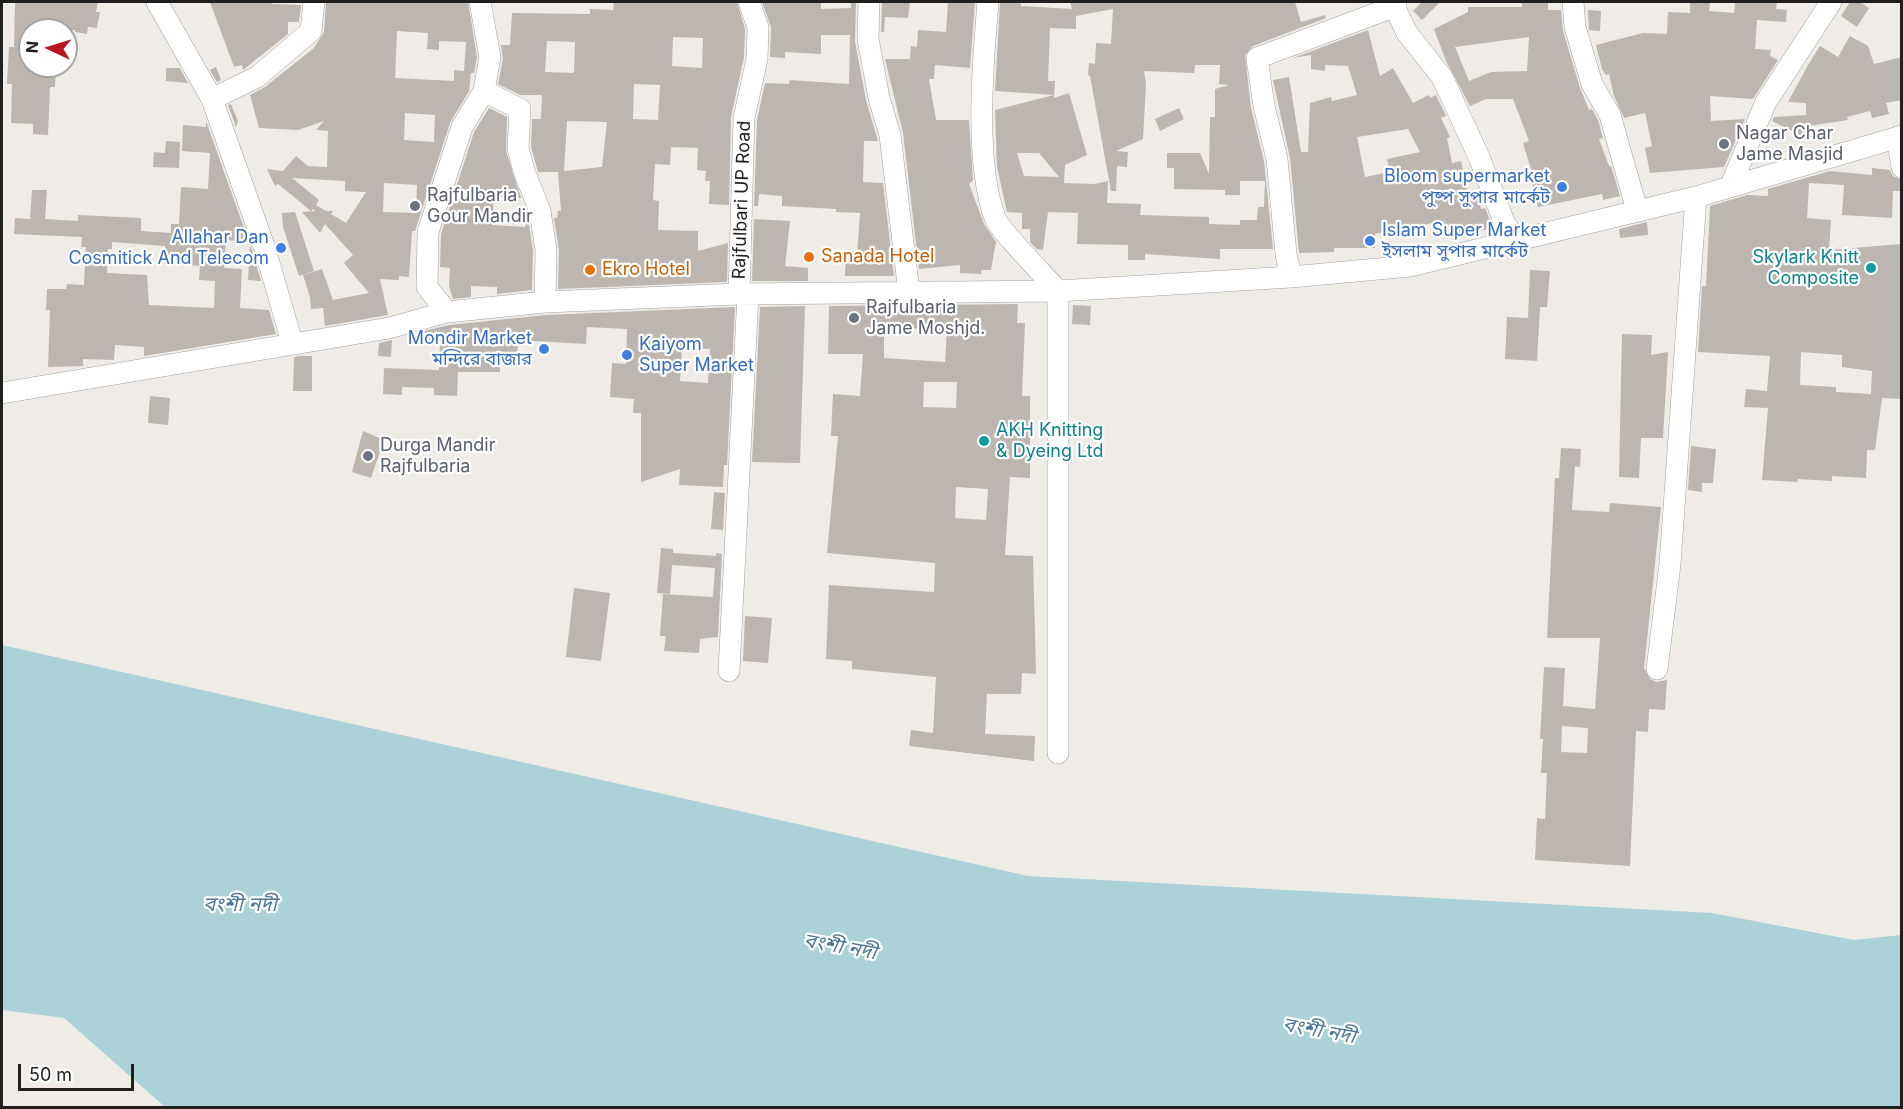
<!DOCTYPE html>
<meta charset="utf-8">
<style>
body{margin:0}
#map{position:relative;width:1903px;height:1109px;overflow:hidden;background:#efece7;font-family:Inter,sans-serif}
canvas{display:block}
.frame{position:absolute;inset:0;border:3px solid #1f1f1f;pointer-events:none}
.north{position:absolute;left:18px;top:18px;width:60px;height:60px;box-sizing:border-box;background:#fff;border:2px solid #a5a5a5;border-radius:50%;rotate:274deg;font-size:16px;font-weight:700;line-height:24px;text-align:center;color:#1f1f1f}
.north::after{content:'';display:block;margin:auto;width:21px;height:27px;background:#bb1320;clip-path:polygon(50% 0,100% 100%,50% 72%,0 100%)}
.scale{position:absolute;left:18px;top:1064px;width:116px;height:27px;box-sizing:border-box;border:3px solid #1f1f1f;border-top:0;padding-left:8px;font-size:18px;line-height:21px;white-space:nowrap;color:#1f1f1f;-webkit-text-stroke:4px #fff;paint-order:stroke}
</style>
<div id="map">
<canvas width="1903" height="1109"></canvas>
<div class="frame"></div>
<div class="north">N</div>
<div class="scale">50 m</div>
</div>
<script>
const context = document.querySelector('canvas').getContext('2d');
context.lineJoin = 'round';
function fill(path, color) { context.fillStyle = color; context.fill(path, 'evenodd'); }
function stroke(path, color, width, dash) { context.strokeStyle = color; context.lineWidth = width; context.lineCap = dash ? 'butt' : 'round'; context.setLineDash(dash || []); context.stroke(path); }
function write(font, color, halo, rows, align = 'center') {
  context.font = font + ' Inter,"Noto Sans Bengali",sans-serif'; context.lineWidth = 4.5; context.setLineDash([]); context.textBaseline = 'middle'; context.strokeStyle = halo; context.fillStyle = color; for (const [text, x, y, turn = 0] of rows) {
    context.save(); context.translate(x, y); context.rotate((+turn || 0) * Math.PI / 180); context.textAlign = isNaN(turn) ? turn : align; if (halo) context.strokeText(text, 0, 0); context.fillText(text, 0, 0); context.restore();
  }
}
fill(new Path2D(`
 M2,645L1028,876L1712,913L1854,940L1901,935V1107H165L64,1018L2,1010Z`), '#abd2d8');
fill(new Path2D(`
 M15,2H98L96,12H100L97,28L88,27L87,34L75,32V30H30V66H56L55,87H50L48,135L33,134V124L11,123L12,84H7L9,47H14Z
 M210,2H271L272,4L301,5L299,22H288V34L243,70L242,65L234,67Z
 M326,2H468L477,57L474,73H471L469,91L450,123L415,231H412L409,277L399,276V280L380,279L388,315L325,326L323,308L311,309L310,297L303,275L322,269L333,300L369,293L344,263L353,255L325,224L320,233L302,212L315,211L313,209L311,211L278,184L275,186L267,169L283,171L296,156L308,166L327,167L328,131L316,130L324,121L298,130L259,128L250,95L265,87L314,48L324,32ZM397,31L428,33L427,49L439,50V41L466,42L464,71L454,70V81L395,78ZM405,113L435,115L434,142L404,140ZM292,178L345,181V191L366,192L346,223L331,214L333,211H326L316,205L319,200ZM384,183L417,185L416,213L383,212Z
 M614,2H737L745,29L744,57L731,117L729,205L709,204L710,181H705L706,171L697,170L698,148L671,147L670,165L655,164L653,200L659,201L658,230L698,231V251L728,243L727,282L558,289L559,250L554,218H557L558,211H561L558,172H538L531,147L532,119H541L542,95H520L498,84L503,59L501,45H510L512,13L590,14V9L613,10ZM673,37L703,38L702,68L672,66ZM547,41L575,42L574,73L545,72ZM634,84L660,85L658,120L633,119ZM567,121L607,122L602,167L564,171Z
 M762,2H821V9L851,8V2H856L855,41L866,100L878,141H864L863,182L883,183L894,276H845L846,254L857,255L860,213L836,212V209L782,206V196L759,194L758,206H754L757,120L765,83L789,84L790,80L849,84L850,35H821V54L785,52V58L770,57L771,27Z
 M882,2H910L908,18L885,17L884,32H881Z
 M948,2H975L970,68L935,65L934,79H929L936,120H969L973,180L969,184L984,224L996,242L991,270H981V274L960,273V265L919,269L903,133L885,59H910L911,46L917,47L918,30L946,32Z
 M1000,2H1021V6L1072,9L1070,2H1295L1301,22L1325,15L1326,18L1253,46L1245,55L1251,108L1264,161L1273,249H1220V259L1145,254V260H1128V245L1077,244L1078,213L1048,212L1043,250L1037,249L1030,242V229H1022V213L1007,212L997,167L995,110L1054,95L995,91ZM1113,9L1111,44L1096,43L1095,64L1089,63L1088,75L1090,76L1111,191H1116L1117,166L1127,167L1128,152L1116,151L1143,139L1146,83L1144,71L1194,73L1195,65H1220L1219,84L1229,85L1215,89V117H1210L1209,174L1200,153H1167V168H1174V189L1225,190V195H1240V181H1265L1264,207H1258L1257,220H1240V225L1209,224V217L1140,215L1141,204L1107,203L1108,181L1095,184L1064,183L1065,165L1087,155L1069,93L1054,98L1055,81H1048L1050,28L1076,29V16ZM1017,153H1039L1059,177L1024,176Z
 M1422,2H1440L1422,20L1413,11Z
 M1522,2H1548V10H1561L1563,31L1580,88L1589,110L1592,109L1598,120L1603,138L1599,139L1609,166H1611L1620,196L1603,200L1602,194L1538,207L1531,179H1534L1523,143L1529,141L1513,99H1486L1470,106L1446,61L1434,29L1468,12V7H1522ZM1529,37L1527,71L1491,72L1469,81L1455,47Z
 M1690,2H1710L1709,11L1734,13L1735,2H1777L1776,9L1787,10L1786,22L1757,20L1755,49L1771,50L1770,56L1778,60L1753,99L1710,96L1711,121L1745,119L1724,167L1650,173L1645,148L1652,146L1645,113L1624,118L1614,96L1609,74L1606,75L1602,69L1596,45L1643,33L1667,34L1668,12L1690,13Z
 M1850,2H1860L1869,8L1857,27L1841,16Z
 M1588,10L1601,11L1600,31L1589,30Z
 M1368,30L1380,76L1393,68L1413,103L1429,95L1430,98L1436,95L1446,116L1441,118L1450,137L1447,138L1452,163L1461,161L1469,200L1478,197L1481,209L1485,208L1493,228L1446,238L1444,221L1375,234V248H1334V252L1299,253L1290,158L1273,80L1289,77L1301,152H1308L1310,103L1331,97L1332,101L1357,95L1348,66L1325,65V71L1311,69V55L1293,58ZM1408,129L1420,152L1387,159L1390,172L1365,177L1357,137Z
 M1850,36L1868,46L1874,64L1902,57V100L1886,103L1889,114L1872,118L1870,111L1847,117L1848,120L1809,126L1804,137L1772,121L1774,117L1806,115V103L1788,102L1807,67L1820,46L1838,57Z
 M216,67L221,80L217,82L210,70Z
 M166,68H180L188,83L166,81Z
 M231,104L238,121L236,127L228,105Z
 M489,108L507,117L506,151L521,198L494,197L492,225L525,227L526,224L529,225L533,251L532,290L497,294V287L471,286V297L453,299L449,286L450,268L440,267L441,234L474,132Z
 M1179,108L1184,119L1160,131L1155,119Z
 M206,121L249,242L226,240L224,268L242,269L240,308L269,310L276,334L144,356V347L115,345L114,360L83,359V366L48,367L50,310H46L47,289H66L67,284L84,285L86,247H81L82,237L14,234L15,218L30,219L32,190H47L45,219L78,221V215L141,218V231L171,233V224H179L181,187L208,189L210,153L182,151L183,125L206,127ZM112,242L165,246L164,263L200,266L199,280L215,281L214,308L149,305L147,275L107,273L108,249H112Z
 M166,141L180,142L179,168L153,167L154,152L165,153Z
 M1872,168L1890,170L1893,176L1900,179V191H1893L1892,218L1842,215L1844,185L1809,183L1807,218L1831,220L1829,250L1901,244L1902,399L1882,398L1875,450H1867L1866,478L1832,476V481L1798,479L1797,482L1762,480L1768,408L1744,407L1746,389L1767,391L1770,356L1698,352L1702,286H1706L1710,206L1747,195L1768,196V189L1830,171L1872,175ZM1801,352L1842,355V367L1872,371L1871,394L1836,392V387L1800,385Z
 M295,212L314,271L299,276L283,227L282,213Z
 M754,219L790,221L785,266L808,268V281H752Z
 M1647,222L1648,235L1620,238L1619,229Z
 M250,245L252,250L261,281L248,280Z
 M1530,270L1550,271L1547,307H1540L1537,361L1505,359L1507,317L1528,318Z
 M1018,304L1017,323H1025L1022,396H1030V478L1010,477L1005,555L1033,556L1036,674L1022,673L1021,694H987L985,734L1035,736L1034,761L909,746L911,730L933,733L936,677L852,669V661L826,659L829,585L934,592L935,563L827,553L838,436H831L833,394L860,396L863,354H828L829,306ZM884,327L947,330L945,362L884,358ZM924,382H957L956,408L923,407ZM956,487L988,489L986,520L955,518Z
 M1073,305L1091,306L1090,325L1072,324Z
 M805,306L800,463L752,462L760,307Z
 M735,307L727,465H724L723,487L679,485L680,469L641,482V413H633L634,399L610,397L612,363L626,364L627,329L587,327L586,344L518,340L517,358L500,357V372H458L457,396L434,395V388L402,387V395L383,394L384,368L439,370L440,345L424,344V331L449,325L546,315ZM682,348L710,349L708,383L680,381Z
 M1622,334L1652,335L1651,355L1668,352L1663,438H1641L1639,478L1619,477Z
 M392,340L391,357L378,356L379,343Z
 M300,356H312V391H293L294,357Z
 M150,396L170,398L168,425L148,423Z
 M363,431L384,440L371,478L352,472Z
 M1691,446L1716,449L1713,483H1702V492L1688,490Z
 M1561,448L1581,449L1580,467L1575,466L1572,510L1609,512L1610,503L1661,507L1644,668L1650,679L1656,682L1667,680L1665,710L1649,709L1648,732L1636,731L1630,866L1535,860L1537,818L1545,819L1547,773H1541L1543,739H1540L1544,667L1565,668L1563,706L1595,709L1600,638H1547L1555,478H1559ZM1562,726L1588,728L1587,753L1561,752Z
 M714,492L725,493L723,530L711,529Z
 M661,548L673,549V553L716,556V553L722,554L718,637L700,639L699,653L664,651L666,636H660L663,594L713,597L715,568L672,565L670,594L657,593Z
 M574,588L610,593L601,661L566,657Z
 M745,616L772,618L768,663L743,661Z`), '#bcb5b0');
const minor = new Path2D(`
 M157,2L212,99L264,246L292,342
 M869,2L868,39L879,98L890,135L909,292
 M988,2C983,62 974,161 995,218C1000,231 1046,277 1058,291V753
 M1392,2L1407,33L1442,77L1479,157L1505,224L1516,240
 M1573,2L1575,27L1592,84L1610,115L1637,210
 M484,91L520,109L518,148L524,171L540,211L546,250L545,302
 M212,99L257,77L311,31L314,2
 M1897,137L1902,167
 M1730,187L1766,102L1831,2
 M1291,277L1286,254L1277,159L1264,106L1257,58L1396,6
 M739,294L744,118L757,59L758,27L749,2
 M447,312L427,287L428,232L462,127L484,91L490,57L480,2
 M2,393L389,328L447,312L545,302L739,294L1058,291L1291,277L1410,266L1696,197L1902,136
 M1657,669L1670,564L1696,197
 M729,671L748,294`);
stroke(minor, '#a0a0a0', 22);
stroke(minor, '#fff', 21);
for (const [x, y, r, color] of [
 [1724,144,6,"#6b7280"],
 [1562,187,6,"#3f7fe0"],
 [415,206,6,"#6b7280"],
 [1370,241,6,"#3f7fe0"],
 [281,248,6,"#3f7fe0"],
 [809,257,6,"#e8710a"],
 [1871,268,6,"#0f9aa8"],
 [590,270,6,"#e8710a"],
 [854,318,6,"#6b7280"],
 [544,349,6,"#3f7fe0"],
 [627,355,6,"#3f7fe0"],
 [984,441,6,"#0f9aa8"],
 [368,456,6,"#6b7280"]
]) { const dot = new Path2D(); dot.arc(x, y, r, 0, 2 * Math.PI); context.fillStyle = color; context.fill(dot); stroke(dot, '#fff', 2); }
write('18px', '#5b616d', '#fff', [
 ["Nagar Char",1736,134],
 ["Jame Masjid",1736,155],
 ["Rajfulbaria",427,196],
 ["Gour Mandir",427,217],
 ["Rajfulbaria",866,308],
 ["Jame Moshjd.",866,329],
 ["Durga Mandir",380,446],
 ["Rajfulbaria",380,467]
], 'left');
write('18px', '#366cbe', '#fff', [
 ["Bloom supermarket",1550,177],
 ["পুষ্প সুপার মার্কেট",1550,198],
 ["Islam Super Market",1382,231,"left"],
 ["ইসলাম সুপার মার্কেট",1382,252,"left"],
 ["Allahar Dan",269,238],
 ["Cosmitick And Telecom",269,259],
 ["Mondir Market",532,339],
 ["মন্দিরে বাজার",532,360],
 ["Kaiyom",639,345,"left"],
 ["Super Market",639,366,"left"]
], 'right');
write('18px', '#1f1f1f', '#fff', [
 ["Rajfulbari UP Road",742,200,-88]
]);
write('18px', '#c56008', '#fff', [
 ["Sanada Hotel",821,257],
 ["Ekro Hotel",602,270]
], 'left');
write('18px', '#0d838f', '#fff', [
 ["Skylark Knitt",1859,258],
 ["Composite",1859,279],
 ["AKH Knitting",996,431,"left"],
 ["& Dyeing Ltd",996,452,"left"]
], 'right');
write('italic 20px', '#4d7897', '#fff', [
 ["বংশী নদী",240,905],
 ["বংশী নদী",840,947,10],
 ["বংশী নদী",1319,1031,10]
]);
</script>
